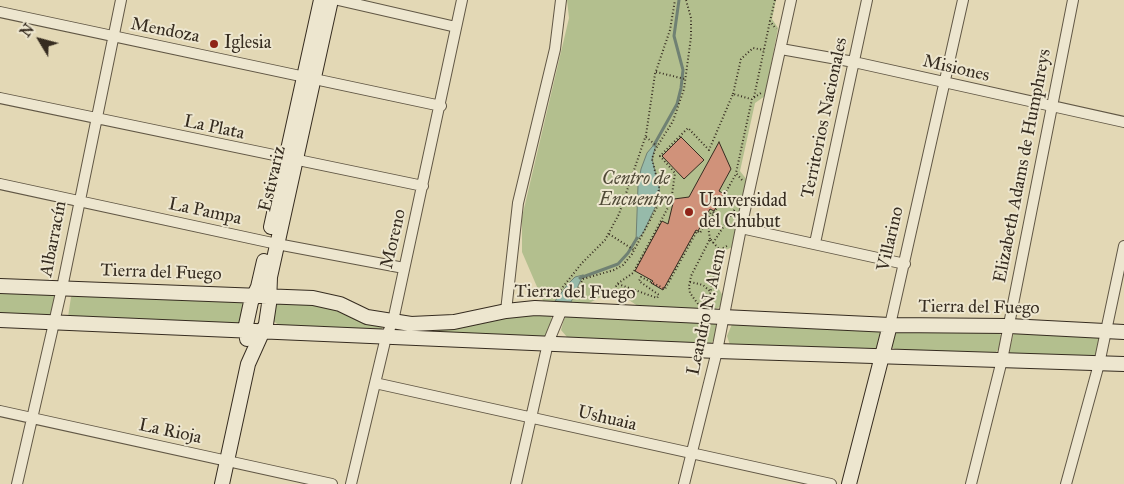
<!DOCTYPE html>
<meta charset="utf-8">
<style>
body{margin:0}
#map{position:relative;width:1124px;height:484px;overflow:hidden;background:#e3d8b5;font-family:"IM FELL Great Primer",serif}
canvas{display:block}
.north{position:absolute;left:15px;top:15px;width:50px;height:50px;-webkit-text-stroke:4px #ede6cf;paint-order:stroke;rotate:307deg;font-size:14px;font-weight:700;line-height:20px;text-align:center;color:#362c20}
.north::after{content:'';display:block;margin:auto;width:18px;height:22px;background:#362c20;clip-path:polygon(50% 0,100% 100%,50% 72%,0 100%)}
</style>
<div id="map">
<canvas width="1124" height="484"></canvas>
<div class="north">N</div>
</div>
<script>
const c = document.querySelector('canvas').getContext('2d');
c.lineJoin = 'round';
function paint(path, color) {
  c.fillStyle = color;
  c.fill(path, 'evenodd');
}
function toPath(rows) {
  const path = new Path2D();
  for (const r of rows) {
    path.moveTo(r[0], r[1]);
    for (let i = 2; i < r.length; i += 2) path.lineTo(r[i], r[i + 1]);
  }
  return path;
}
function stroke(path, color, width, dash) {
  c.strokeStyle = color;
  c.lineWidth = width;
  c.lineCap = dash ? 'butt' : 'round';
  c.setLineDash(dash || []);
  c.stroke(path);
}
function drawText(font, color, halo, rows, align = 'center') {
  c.font = font + ' "IM FELL Great Primer",serif';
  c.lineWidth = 4;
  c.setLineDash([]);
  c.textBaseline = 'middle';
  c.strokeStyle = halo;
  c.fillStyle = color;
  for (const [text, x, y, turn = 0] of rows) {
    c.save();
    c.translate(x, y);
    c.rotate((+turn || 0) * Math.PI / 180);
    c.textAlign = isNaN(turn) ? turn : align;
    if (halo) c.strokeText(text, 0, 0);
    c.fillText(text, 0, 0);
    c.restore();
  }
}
const green = toPath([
 [567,0,776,0,772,19,778,28,765,96,755,103,740,171,747,180,732,247,722,252,716,284,723,296,720,307,710,311,641,308,621,295,605,295,585,305,544,303,522,252,522,217,569,18],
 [0,291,51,293,56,295,52,317,0,316],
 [74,294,244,302,242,324,68,317,71,297],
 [274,303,320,304,382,325,382,331,293,328,279,325,273,321],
 [522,313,551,315,552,320,546,337,403,333,404,329],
 [567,315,715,322,717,327,715,338,709,346,573,338,567,337,561,330,564,319],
 [732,324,877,328,882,333,880,350,730,345,727,336],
 [898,331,996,331,1002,336,1001,346,996,352,899,351,891,347,893,336],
 [1014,332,1102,336,1097,355,1092,358,1011,354,1009,352]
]);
const water = toPath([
 [657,141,652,159,659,187,660,197,643,233,636,241,638,186,641,169,647,153,657,141],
 [583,275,571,302,555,301,568,284,575,277,583,275]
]);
const stream = toPath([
 [654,145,677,104,681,88,683,70,674,36,679,0],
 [580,278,618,264,628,253,637,238]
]);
const building = toPath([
 [681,137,704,160,684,179,662,156,681,137],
 [719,142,731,169,719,191,724,194,714,211,710,209,698,231,696,230,663,290,651,283,653,281,635,271,662,221,668,224,674,199,689,197,719,142]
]);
const path = toPath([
 [775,0,770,21,776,29],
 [656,72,685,79],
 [733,94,741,59,753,48,764,50],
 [754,97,770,21],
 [646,137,657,146],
 [742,180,736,173,752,99,761,93],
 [723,197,736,204],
 [609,234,634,250],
 [710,239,708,226,710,220,736,174],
 [713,243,735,209],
 [690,282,703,285,711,292],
 [618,284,657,298,659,295,639,281,641,277,665,289,697,231,700,233,711,212,714,213],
 [613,293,617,284,633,273,671,202,675,173,660,156,688,128,709,150,733,94,751,99],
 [554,298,582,263,605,240,619,214,646,135,655,74,670,30,675,0],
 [574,298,583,279,614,270,623,265,632,254,657,207,659,187,652,159,655,150,673,121,684,89,691,37,691,18,686,0],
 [592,299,603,293,622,293,634,300],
 [698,304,690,293,689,286,691,276,710,239,719,249],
 [701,304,710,295,719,250,729,245]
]);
const street = toPath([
 [338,0,456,27],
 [0,12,441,106],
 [781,49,854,62,1124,122],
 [0,98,423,186],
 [0,184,277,244,404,268],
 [741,228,905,264],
 [815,243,867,0],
 [506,311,518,203,555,49,561,0],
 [890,325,963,0],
 [375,383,831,484],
 [0,411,332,484],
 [17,484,62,288,121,0],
 [351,484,386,337,393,321,462,0],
 [516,484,548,343,562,309],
 [684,484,717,351,741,228,791,0],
 [971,484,1002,360,1073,0],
 [1066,484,1099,364,1124,246]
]);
const secondary = toPath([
 [271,227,321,0],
 [0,286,313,298,340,304,367,317,411,324,454,322,506,311,535,308,890,325,1009,326,1124,332],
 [0,320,717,351,1124,364],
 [247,339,246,325,251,302,258,287,264,261],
 [222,484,248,364,266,324,269,304,270,277,331,0],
 [849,484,890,325]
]);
const markers = [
 [214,44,5,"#8f2418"],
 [689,212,5,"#8f2418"]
];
const streetNames = [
 ["Mendoza",165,31,11],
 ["Misiones",956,69,13],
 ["Territorios Nacionales",825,118,-78],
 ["La Plata",214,128,12],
 ["Elizabeth Adams de Humphreys",1023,166,-79],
 ["Estivariz",273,179,-77],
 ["La Pampa",205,212,12],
 ["Albarracín",54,239,-79],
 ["Moreno",394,239,-77],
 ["Villarino",891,239,-77],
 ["Tierra del Fuego",161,273,2],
 ["Tierra del Fuego",575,293,1],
 ["Tierra del Fuego",979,308,1],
 ["Leandro N. Alem",707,312,-78],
 ["Ushuaia",607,419,13],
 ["La Rioja",170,432,12]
];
const poiNames = [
 ["Iglesia",224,44],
 ["Universidad",699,202],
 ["del Chubut",699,223]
];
const parkNames = [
 ["Centro de",636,180],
 ["Encuentro",636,201]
];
paint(green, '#b3bf8e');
paint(water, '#96baaa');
stroke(water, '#708173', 1);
stroke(stream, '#708173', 3);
paint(building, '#d0927a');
stroke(building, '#362c20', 1);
stroke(street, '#615745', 12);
stroke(secondary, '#362c20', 16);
stroke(path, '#362c20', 2, [1, 2.5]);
stroke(street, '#ede6cf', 10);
stroke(secondary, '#ede6cf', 14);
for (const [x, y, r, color] of markers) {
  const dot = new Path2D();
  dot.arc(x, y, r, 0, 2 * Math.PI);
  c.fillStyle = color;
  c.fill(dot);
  stroke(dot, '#ede6cf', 2);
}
drawText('18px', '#362c20', '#ede6cf', streetNames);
drawText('18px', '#362c20', '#ede6cf', poiNames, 'left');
drawText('italic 18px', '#4f4936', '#ede6cf', parkNames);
</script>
